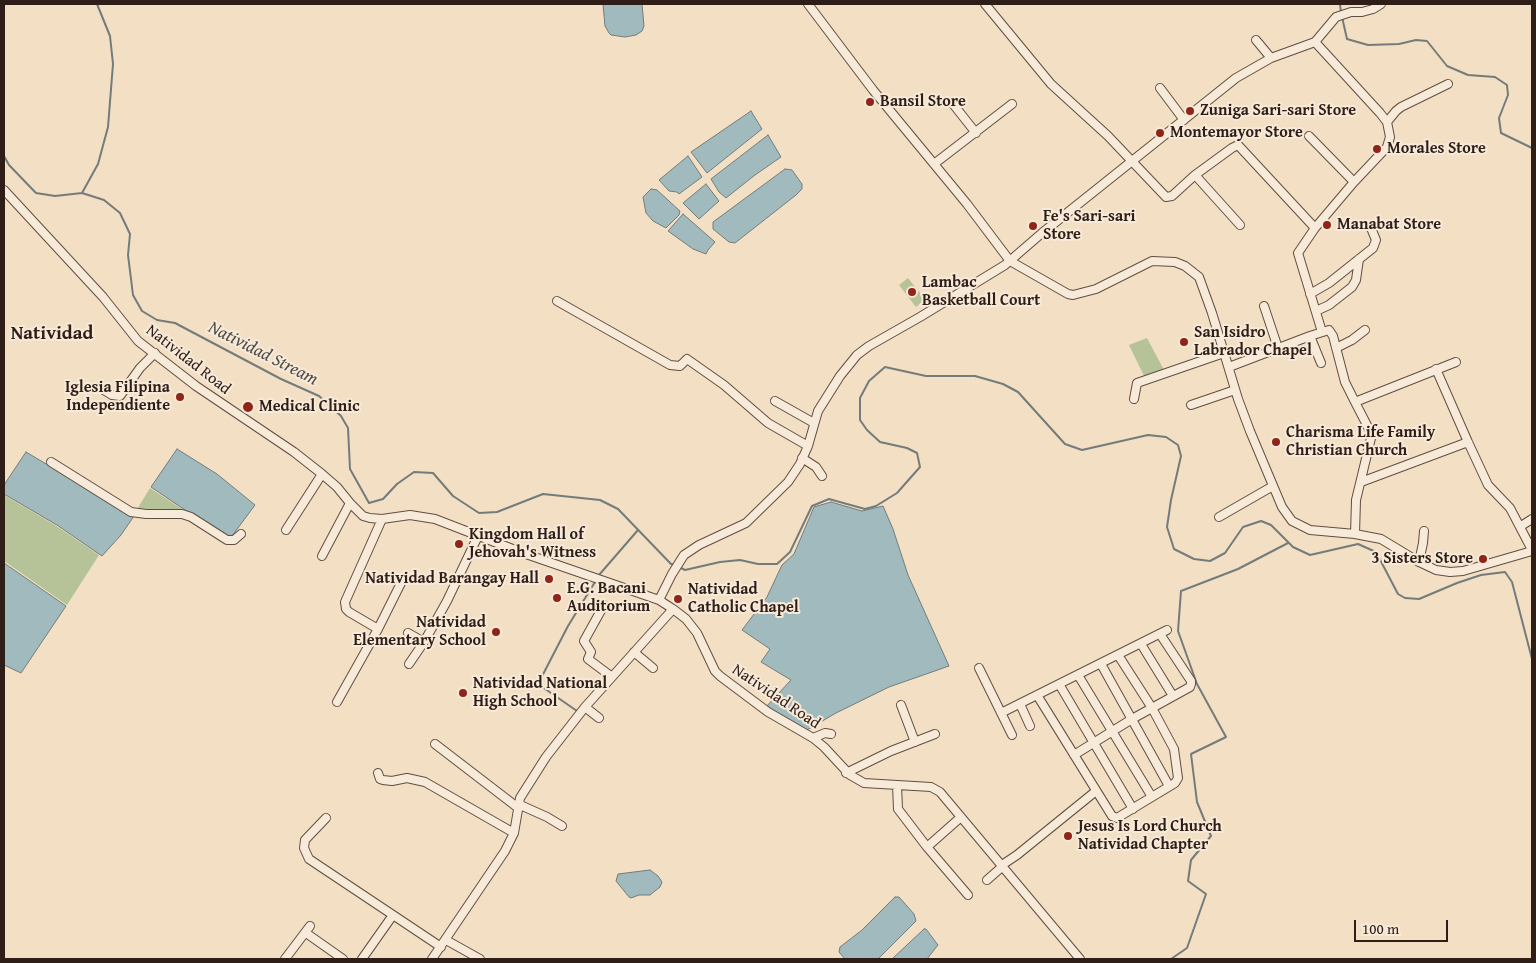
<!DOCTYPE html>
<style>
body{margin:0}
#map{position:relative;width:1536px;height:963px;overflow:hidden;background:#f3dfc4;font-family:"Gentium Book Plus",serif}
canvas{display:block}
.frame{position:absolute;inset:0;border:5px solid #2f1e17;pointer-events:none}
.scale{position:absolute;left:1354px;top:920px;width:94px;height:22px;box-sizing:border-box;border:2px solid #2f1e17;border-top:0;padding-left:6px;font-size:15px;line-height:18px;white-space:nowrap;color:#2f1e17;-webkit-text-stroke:4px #f7ead9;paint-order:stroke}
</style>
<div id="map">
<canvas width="1536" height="963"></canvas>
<div class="frame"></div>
<div class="scale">100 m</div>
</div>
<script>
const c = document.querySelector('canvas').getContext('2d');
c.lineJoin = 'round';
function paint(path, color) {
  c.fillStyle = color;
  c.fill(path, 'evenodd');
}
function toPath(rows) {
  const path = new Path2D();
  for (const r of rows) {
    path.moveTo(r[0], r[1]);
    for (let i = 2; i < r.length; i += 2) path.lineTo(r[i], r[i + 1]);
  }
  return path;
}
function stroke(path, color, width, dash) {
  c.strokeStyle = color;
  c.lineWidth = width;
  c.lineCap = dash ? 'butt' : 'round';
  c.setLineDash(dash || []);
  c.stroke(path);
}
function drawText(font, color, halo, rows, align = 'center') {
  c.font = font + ' "Gentium Book Plus",serif';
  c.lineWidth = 4;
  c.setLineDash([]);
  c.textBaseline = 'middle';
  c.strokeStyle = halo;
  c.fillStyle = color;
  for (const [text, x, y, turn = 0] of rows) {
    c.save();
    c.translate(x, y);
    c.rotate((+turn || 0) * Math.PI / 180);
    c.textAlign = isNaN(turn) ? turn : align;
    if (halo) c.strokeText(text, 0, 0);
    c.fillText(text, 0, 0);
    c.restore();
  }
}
const green = toPath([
 [908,278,925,299,916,307,899,285],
 [1147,338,1164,370,1145,378,1129,345],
 [150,488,185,511,183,513,136,511],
 [4,495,55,525,99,555,67,605,4,561]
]);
const water = toPath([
 [603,4,642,4,644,26,642,31,636,35,625,37,611,35,609,33,605,26,603,4],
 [751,111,762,129,707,173,691,152,751,111],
 [768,135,781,157,755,175,726,198,719,192,711,179,768,135],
 [688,156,702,177,679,194,677,192,669,191,659,180,688,156],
 [785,169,792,170,802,184,802,189,796,195,735,243,729,242,713,229,713,222,785,169],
 [706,184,719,201,699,219,683,203,706,184],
 [651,189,657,190,680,211,679,215,666,228,653,221,646,213,643,197,651,189],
 [683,214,715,242,708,250,706,254,693,249,668,231,683,214],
 [177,449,217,474,255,505,232,536,222,535,151,487,177,449],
 [26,452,134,516,121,535,102,556,57,525,4,494,4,485,26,452],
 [831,502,862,511,883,506,893,529,908,575,949,666,889,687,836,713,807,730,765,708,791,680,761,662,770,649,742,630,767,597,782,565,794,554,814,507,831,502],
 [4,563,66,606,21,673,4,665,4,563],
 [650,870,658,876,662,882,660,887,650,895,639,895,631,898,629,897,616,881,618,874,650,870],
 [895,897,899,897,914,914,916,921,878,959,845,959,839,952,840,947,862,930,895,897],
 [924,929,926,929,938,945,927,959,892,959,924,929]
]);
const stream = toPath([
 [1340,4,1341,13],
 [1342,17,1347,39,1368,45,1399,44,1416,40,1427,41,1447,66,1468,75,1495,77,1507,85,1508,95,1499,118,1501,133,1532,148],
 [4,156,9,165,36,193,55,196,82,193,104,200,120,213,130,234,128,255,133,295,142,311,157,320,175,323,281,379,319,396,341,416,348,428,350,469,369,503,383,499,397,484,414,472,433,473,453,496,479,513,497,512,543,494,600,500,618,509,671,564,675,565],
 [82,193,98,164,108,127,113,64,110,36,97,4],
 [679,567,685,570,720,562,740,560,758,564,777,564,790,552,812,506,829,499,865,509,876,506,897,493,920,467,917,453,907,448,880,442,867,430,860,420,860,398,869,381,885,367,926,376,975,376,1003,384,1018,392,1065,444,1082,450,1148,435,1166,437,1178,445,1181,456,1171,500,1167,527,1174,549,1194,559,1210,561,1225,553,1243,527,1261,521,1271,525,1293,547,1310,555,1358,544,1376,552,1398,594,1405,598,1419,599,1457,583,1481,575,1505,572,1512,582,1532,659],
 [599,575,638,530],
 [577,711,538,684,568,626,595,582],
 [1171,959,1187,948,1206,894,1188,881,1191,860,1211,836,1197,802,1191,754,1226,737,1197,684,1178,631,1181,591,1238,569,1288,543]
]);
const minor = toPath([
 [808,4,873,90,967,204,1010,261,1068,294,1073,295,1096,289,1152,261,1175,262,1185,266,1199,277,1212,313,1238,399,1250,431,1282,507,1292,521,1310,530,1355,534,1381,539,1419,562,1436,570,1450,572,1463,571,1532,551],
 [985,4,1051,84,1108,136,1166,197,1172,196,1195,175,1232,148,1238,145,1315,228],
 [1256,40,1271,58],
 [1315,42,1380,113,1387,122,1390,137,1387,147,1354,182,1315,228,1298,253,1322,332],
 [1160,88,1184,120],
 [953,104,976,133],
 [1387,122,1396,111,1401,107,1448,84],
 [1309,136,1354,182],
 [934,164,1012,104],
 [1195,175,1240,225],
 [4,190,103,297,138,341,196,386,294,452,322,474,337,487,350,503,363,516,370,518,382,519,410,515,435,519,523,553,659,600,673,609,686,619,697,633,715,671,720,676,768,712,813,738,824,747,850,775,864,783,931,787,940,792,1080,959],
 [1310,294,1329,283,1373,248,1376,240,1371,228],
 [557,301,670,365,680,366,687,359,724,385,768,423,808,446],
 [1264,306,1278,348],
 [1316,311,1329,305,1352,287,1356,280,1359,259],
 [1310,336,1321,363],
 [1336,348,1352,340,1365,330],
 [1229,367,1310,336,1329,330,1333,336,1345,382,1355,402,1456,362],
 [1436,369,1468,442,1488,485,1510,508,1532,550],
 [99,387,112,395,120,396,140,368,155,353],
 [1134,399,1137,383,1224,353],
 [775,401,814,423],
 [1355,402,1370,431,1371,438,1356,500,1355,534],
 [1191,405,1235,390],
 [802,458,816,467,822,476],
 [51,462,131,512,146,514,182,514,191,517,227,540,234,540,241,534],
 [1361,482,1468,442],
 [1219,517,1273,486],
 [382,519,345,602,346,609,349,612,378,629,402,581],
 [1521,526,1532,519],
 [286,530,322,474],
 [322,556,350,503],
 [1419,562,1423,543,1424,531],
 [659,600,672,574,684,555,699,545,746,523,788,482,800,464,808,446,818,411,840,376,857,355,869,346,920,317,1005,265,1042,233,1236,78,1271,58,1315,42,1336,17,1351,12,1362,12,1373,9,1381,4],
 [604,605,584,641,591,652,588,659,612,677],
 [408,633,424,642],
 [1141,644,1173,696],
 [634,652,653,668],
 [409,664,424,642,447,601,478,536],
 [1101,664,1169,786],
 [979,668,1012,735],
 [1078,675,1152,797],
 [1059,684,1133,809],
 [1037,695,1112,816,1117,818,1175,783,1178,778,1174,749,1152,708,1118,655],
 [337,702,378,629],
 [1020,704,1030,726],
 [901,705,915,742],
 [585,707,599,718],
 [1001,713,1167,630],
 [813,738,825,733,831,734],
 [435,744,517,807],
 [1074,755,1132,719,1190,687,1191,684,1191,681,1160,634],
 [378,773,380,779,383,780,392,781,407,778,425,782,514,833],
 [846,773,891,751,935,734],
 [897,785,898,809,927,847],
 [518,804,547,817,562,826],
 [961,817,927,847,968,895],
 [326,818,305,840,304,848,309,859,441,947],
 [1002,865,1017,855,1096,791],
 [987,880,1003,866],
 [306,933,343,959],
 [446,940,480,959],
 [285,959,310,926],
 [362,959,393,915],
 [432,959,505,851,514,833,520,798,546,757,585,707,673,609]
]);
const markers = [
 [870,102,5,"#8f2418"],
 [1190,111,5,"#8f2418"],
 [1160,133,5,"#8f2418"],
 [1377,149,5,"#8f2418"],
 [1327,225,5,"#8f2418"],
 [1033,226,5,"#8f2418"],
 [912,292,5,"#8f2418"],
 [1184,342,5,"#8f2418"],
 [180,397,5,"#8f2418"],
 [248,407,6,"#8f2418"],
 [1276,442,5,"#8f2418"],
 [459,544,5,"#8f2418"],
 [1483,559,5,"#8f2418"],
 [549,579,5,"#8f2418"],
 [557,598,5,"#8f2418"],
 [678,599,5,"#8f2418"],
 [496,632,5,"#8f2418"],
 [463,693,5,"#8f2418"],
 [1068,836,5,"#8f2418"]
];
const poiNames = [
 ["Bansil Store",880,102],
 ["Zuniga Sari-sari Store",1200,111],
 ["Montemayor Store",1170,133],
 ["Morales Store",1387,149],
 ["Fe's Sari-sari",1043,217],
 ["Store",1043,235],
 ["Manabat Store",1337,225],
 ["Lambac",922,283],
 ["Basketball Court",922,301],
 ["San Isidro",1194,333],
 ["Labrador Chapel",1194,351],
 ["Iglesia Filipina",170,388,"right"],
 ["Independiente",170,406,"right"],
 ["Medical Clinic",259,407],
 ["Charisma Life Family",1286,433],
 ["Christian Church",1286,451],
 ["Kingdom Hall of",469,535],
 ["Jehovah's Witness",469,553],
 ["3 Sisters Store",1473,559,"right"],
 ["Natividad Barangay Hall",539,579,"right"],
 ["E.G. Bacani",567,589],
 ["Auditorium",567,607],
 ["Natividad",688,590],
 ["Catholic Chapel",688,608],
 ["Natividad",486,623,"right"],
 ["Elementary School",486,641,"right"],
 ["Natividad National",473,684],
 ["High School",473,702],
 ["Jesus Is Lord Church",1078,827],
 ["Natividad Chapter",1078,845]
];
const streetNames = [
 ["Natividad Road",188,360,38],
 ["Natividad Road",776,697,34]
];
const waterNames = [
 ["Natividad Stream",263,354,27]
];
const quarterNames = [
 ["Natividad",52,334]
];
paint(green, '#b6c398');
paint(water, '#a0babe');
stroke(water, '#737c7b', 1);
stroke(stream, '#737c7b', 2);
stroke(minor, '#604e42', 10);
stroke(minor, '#f7ead9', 8);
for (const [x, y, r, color] of markers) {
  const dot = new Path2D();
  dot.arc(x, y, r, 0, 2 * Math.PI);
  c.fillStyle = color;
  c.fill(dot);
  stroke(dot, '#f7ead9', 2);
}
drawText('bold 16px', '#2f1e17', '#f7ead9', poiNames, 'left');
drawText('16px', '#2f1e17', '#f7ead9', streetNames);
drawText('italic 18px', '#514d49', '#f7ead9', waterNames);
drawText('bold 19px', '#2f1e17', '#f7ead9', quarterNames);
</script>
